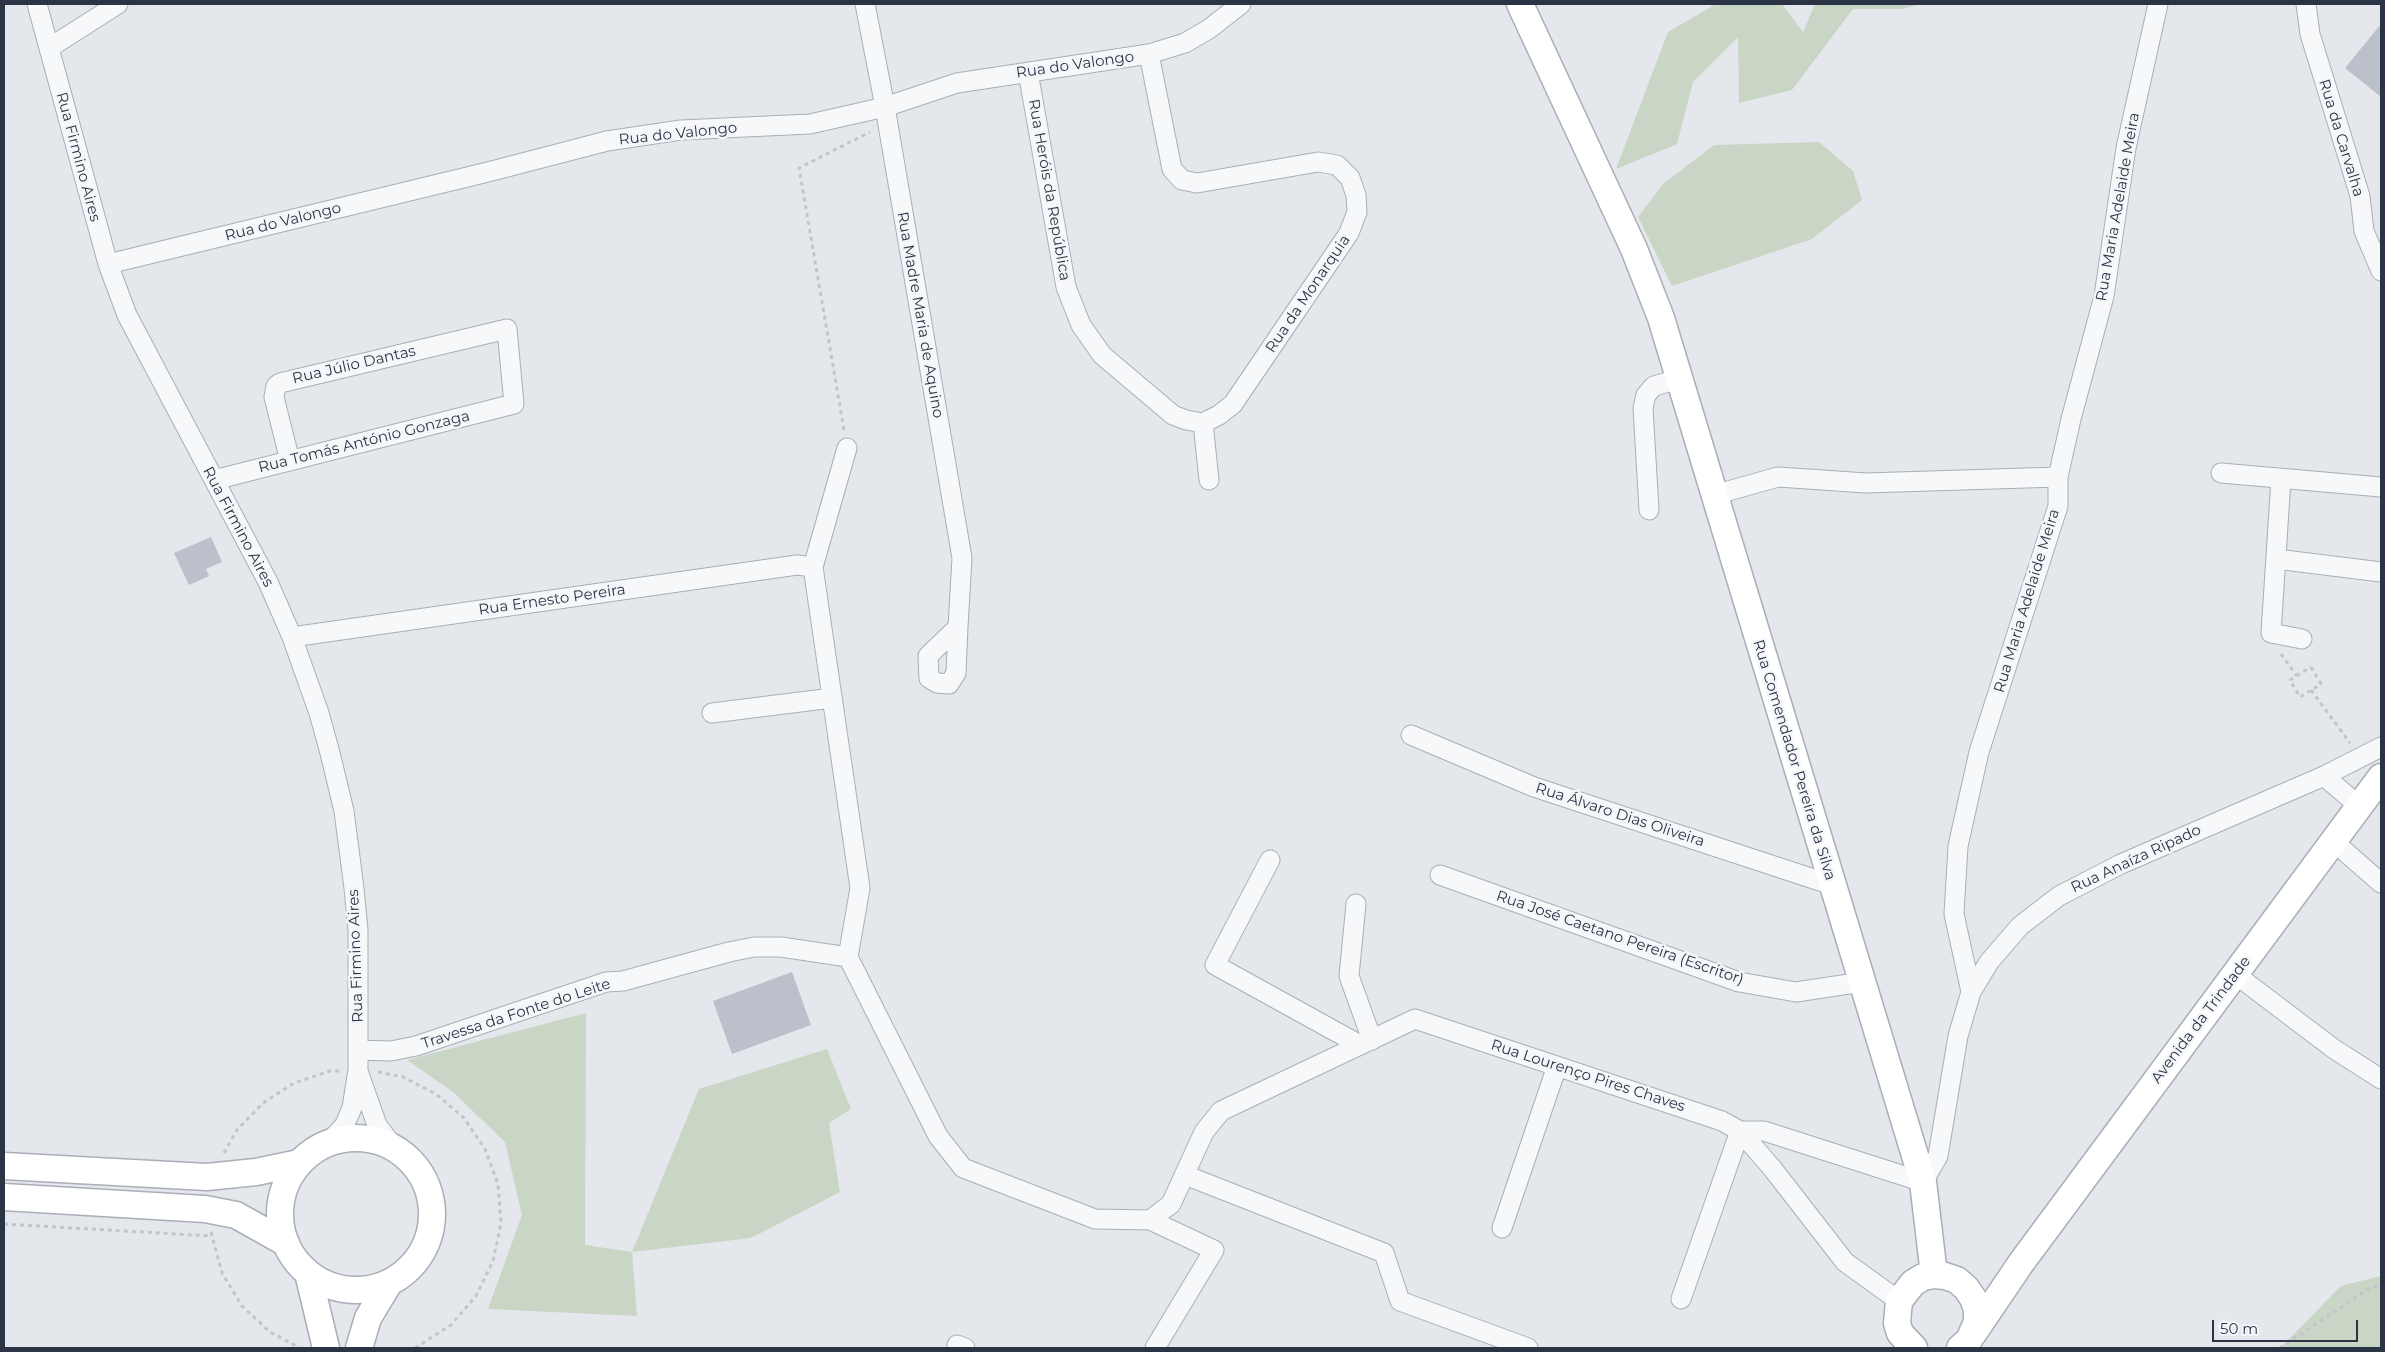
<!DOCTYPE html>
<meta charset="utf-8">
<style>
body{margin:0}
#map{position:relative;width:2385px;height:1352px;overflow:hidden;background:#e4e7ec;font-family:Montserrat,sans-serif}
canvas{display:block}
.frame{position:absolute;inset:0;border:5px solid #2b3445;pointer-events:none}
.scale{position:absolute;left:2212px;top:1320px;width:146px;height:22px;box-sizing:border-box;border:2px solid #2b3445;border-top:0;padding-left:6px;font-size:15px;line-height:18px;white-space:nowrap;color:#2b3445;-webkit-text-stroke:4px #f4f6f9;paint-order:stroke}
</style>
<div id="map">
<canvas width="2385" height="1352"></canvas>
<div class="frame"></div>
<div class="scale">50 m</div>
</div>
<script>
const c = document.querySelector('canvas').getContext('2d');
c.lineJoin = 'round';
function paint(path, color) {
  c.fillStyle = color;
  c.fill(path, 'evenodd');
}
function toPath(rows) {
  const path = new Path2D();
  for (const r of rows) {
    if (r.length === 3) {
      path.moveTo(r[0] + r[2], r[1]);
      path.arc(r[0], r[1], r[2], 0, 2 * Math.PI);
      continue;
    }
    path.moveTo(r[0], r[1]);
    for (let i = 2; i < r.length; i += 2) path.lineTo(r[i], r[i + 1]);
  }
  return path;
}
function stroke(path, color, width, dash) {
  c.strokeStyle = color;
  c.lineWidth = width;
  c.lineCap = dash ? 'butt' : 'round';
  c.setLineDash(dash || []);
  c.stroke(path);
}
function drawText(font, color, halo, rows, align = 'center') {
  c.font = font + ' Montserrat,sans-serif';
  c.lineWidth = 5;
  c.setLineDash([]);
  c.textBaseline = 'middle';
  c.strokeStyle = halo;
  c.fillStyle = color;
  for (const [text, x, y, turn = 0] of rows) {
    c.save();
    c.translate(x, y);
    c.rotate((+turn || 0) * Math.PI / 180);
    c.textAlign = isNaN(turn) ? turn : align;
    if (halo) c.strokeText(text, 0, 0);
    c.fillText(text, 0, 0);
    c.restore();
  }
}
const green = toPath([
 [1716,4,1782,4,1803,32,1815,4,1922,4,1901,9,1853,9,1792,90,1739,103,1738,37,1693,82,1677,144,1616,169,1668,32],
 [1819,142,1853,171,1862,200,1812,239,1672,286,1638,217,1663,184,1714,145],
 [586,1013,585,1245,632,1252,699,1089,827,1049,851,1109,829,1123,840,1192,751,1238,632,1252,637,1316,488,1309,522,1215,505,1142,453,1092,407,1060],
 [2381,1276,2381,1348,2280,1348,2341,1286]
]);
const building = toPath([
 [2381,24,2381,97,2345,68],
 [211,537,222,562,206,569,209,576,189,585,174,553],
 [792,972,811,1025,732,1054,713,1001]
]);
const path = toPath([
 [844,430,799,168,870,132],
 [2281,654,2297,676],
 [2311,667,2321,684,2300,697,2290,680,2311,667],
 [2311,690,2350,743],
 [378,1072,403,1077,436,1094,464,1118,485,1149,498,1184,501,1223,493,1261,476,1296,451,1325,415,1348],
 [224,1153,237,1130,263,1103,294,1083,330,1071,340,1071],
 [4,1224,211,1236],
 [211,1232,222,1273,242,1306,270,1332,300,1348],
 [2280,1348,2371,1287,2381,1286]
]);
const street = toPath([
 [37,4,108,264,127,315,268,582,292,637,319,713,330,753,344,811,354,888,358,930,358,1070,352,1108,344,1126,327,1144],
 [865,4,885,107,962,558,958,627],
 [2306,4,2310,34,2360,196,2364,231,2381,271],
 [49,48,118,4],
 [1149,54,1172,169,1182,180,1197,183,1318,162,1337,165,1350,178,1356,195,1357,212,1349,233,1233,404,1219,415,1203,423],
 [1028,72,1066,287,1081,325,1102,355,1173,415,1186,420,1203,423],
 [108,264,488,172,607,141,681,130,810,124,885,107,957,83,1149,54,1185,43,1209,29,1241,4],
 [1203,423,1209,480],
 [847,448,813,567,860,888,848,957],
 [2221,473,2381,487],
 [2281,479,2271,633,2302,639],
 [214,480,514,404,507,329,280,383,276,386,274,397,290,461],
 [1714,495,1778,477,1866,483,2058,477],
 [1649,510,1643,408,1646,395,1654,386,1679,379],
 [2276,559,2381,572],
 [958,627,956,673,949,684,937,683,929,678,928,656,958,627],
 [292,637,797,565,813,567],
 [712,713,832,698],
 [1411,735,1534,787,1832,885],
 [2324,776,2359,806],
 [2333,841,2381,883],
 [1270,860,1215,965,1360,1045],
 [1440,875,1739,982,1796,992,1862,982],
 [1356,904,1349,976,1372,1040],
 [848,957,938,1136,963,1168,1095,1219,1150,1220,1171,1204,1204,1132,1221,1111,1415,1019,1722,1121,1740,1131,1772,1168,1845,1262,1899,1301],
 [2235,974,2334,1049,2381,1079],
 [1971,992,1954,914,1958,846,1979,752,2058,506,2058,477,2071,419,2104,296,2126,148,2158,4],
 [358,1050,391,1051,416,1046,606,982,623,981,729,952,754,947,781,947,848,957],
 [359,1074,377,1125,395,1149],
 [1185,1175,1384,1253,1400,1301,1528,1348],
 [1150,1220,1214,1250,1155,1348],
 [1502,1228,1557,1066],
 [1681,1299,1740,1131,1764,1131,1923,1182,1938,1156,1958,1036,1971,992,1989,962,2020,926,2059,896,2121,864,2324,776,2381,747],
 [957,1345,965,1348]
]);
const secondary = toPath([
 [1520,4,1634,249,1661,318,1923,1182,1934,1275],
 [356,1214,76],
 [4,1166,207,1177,256,1172,299,1163],
 [4,1197,205,1209,236,1215,286,1243],
 [308,1273,326,1348],
 [1973,1334,2021,1263,2381,777],
 [359,1348,368,1318,389,1283],
 [1914,1348,1900,1333,1897,1323,1899,1301,1913,1283,1923,1277,1934,1275,1945,1276,1957,1280,1966,1288,1973,1298,1977,1310,1977,1322,1969,1340,1960,1348]
]);
const streetNames = [
 ["Rua do Valongo",1075,65,-8],
 ["Rua do Valongo",678,134,-6],
 ["Rua da Carvalha",2341,138,73],
 ["Rua Firmino Aires",78,157,75],
 ["Rua Heróis da República",1049,190,80],
 ["Rua Maria Adelaide Meira",2118,207,-80],
 ["Rua do Valongo",283,222,-14],
 ["Rua da Monarquia",1308,294,-56],
 ["Rua Madre Maria de Aquino",920,315,80],
 ["Rua Júlio Dantas",354,365,-13],
 ["Rua Tomás António Gonzaga",364,442,-14],
 ["Rua Firmino Aires",238,527,62],
 ["Rua Ernesto Pereira",552,600,-8],
 ["Rua Maria Adelaide Meira",2027,601,-73],
 ["Rua Comendador Pereira da Silva",1794,760,73],
 ["Rua Álvaro Dias Oliveira",1620,815,18],
 ["Rua Anaíza Ripado",2136,859,-25],
 ["Rua José Caetano Pereira (Escritor)",1620,938,19],
 ["Rua Firmino Aires",356,956,-92],
 ["Travessa da Fonte do Leite",516,1014,-18],
 ["Avenida da Trindade",2201,1020,-53],
 ["Rua Lourenço Pires Chaves",1588,1076,18]
];
paint(green, '#c9d6c5');
paint(building, '#bbc0ca');
stroke(street, '#a9aeb7', 21);
stroke(secondary, '#a9aeb7', 29);
stroke(path, '#c2c5cb', 3, [4, 4]);
stroke(street, '#f7f8fa', 19);
stroke(secondary, '#fff', 26);
drawText('15px', '#2b3445', '#f4f6f9', streetNames);
</script>
